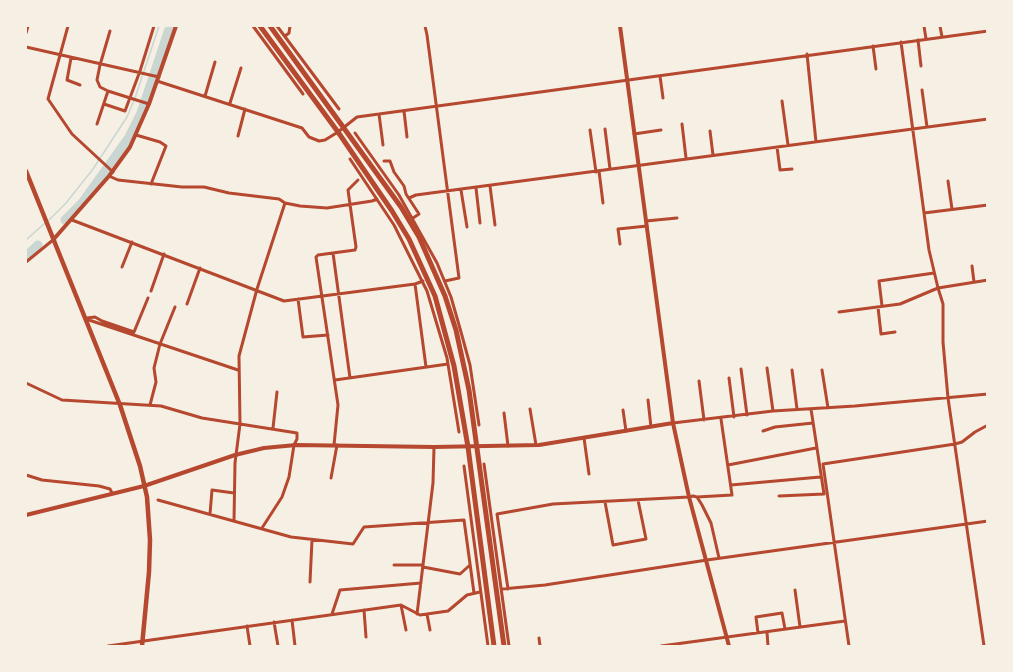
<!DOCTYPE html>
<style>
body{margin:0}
#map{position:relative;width:1013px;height:672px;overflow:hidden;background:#f6efe4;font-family:Arial,sans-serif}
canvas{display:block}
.frame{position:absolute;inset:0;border:27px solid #f6efe4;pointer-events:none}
</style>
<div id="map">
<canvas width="1013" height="672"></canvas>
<div class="frame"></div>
</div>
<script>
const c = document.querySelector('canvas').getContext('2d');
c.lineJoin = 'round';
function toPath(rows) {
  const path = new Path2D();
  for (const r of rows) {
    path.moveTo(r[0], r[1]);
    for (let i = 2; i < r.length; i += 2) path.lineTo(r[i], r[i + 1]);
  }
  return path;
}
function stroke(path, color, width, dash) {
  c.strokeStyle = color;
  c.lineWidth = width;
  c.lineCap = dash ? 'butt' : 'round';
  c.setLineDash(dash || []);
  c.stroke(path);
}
const stream = toPath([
 [49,220,66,203,93,169,127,117,135,98,159,26],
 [26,240,45,223]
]);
const river = toPath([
 [65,220,82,203,129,137,141,113,170,26],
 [26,256,38,245]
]);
const minor = toPath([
 [68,26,48,99,72,134,113,172],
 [253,26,303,94],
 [277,26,339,109],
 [425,26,427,35,459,278,445,281],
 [924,26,926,39],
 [940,26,942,37],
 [110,31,100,65,97,80,100,87,108,91,149,104],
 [26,33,28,26],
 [285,36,289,33,290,26],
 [918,40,921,66],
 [901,42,929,250,938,288,943,304,943,342,948,398,984,646],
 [873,46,876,69],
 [26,47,159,77],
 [807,54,816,142],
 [71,58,67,80,80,85],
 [660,76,663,98],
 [157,81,302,128,309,137,319,141,325,140,338,132,357,117,988,31],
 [922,90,927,127],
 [205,96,215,62],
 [782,101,788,145],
 [230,103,241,68],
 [104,104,125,111,140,71,154,26],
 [404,111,407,137],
 [379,114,383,145],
 [97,124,108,91],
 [682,124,686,158],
 [605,129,610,169],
 [590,130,596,172],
 [710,131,713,155],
 [355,133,399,195,437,263,451,297,461,332,470,365,479,425],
 [634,134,661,130],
 [136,135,160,142,166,146,151,184],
 [238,136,245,109],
 [777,147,780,170,792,169],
 [350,159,394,225,427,291,447,358,459,432],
 [384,161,390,161,394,172,404,186,406,194,419,214,413,218],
 [599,171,603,203],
 [109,176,118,180,182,187,204,187,229,193,279,199,285,203,300,206,327,208,372,201,377,199],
 [948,181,952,209],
 [490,186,495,225],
 [476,188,480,223],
 [461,190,467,227],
 [409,198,416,195,988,119],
 [924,213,988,205],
 [72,220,284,301,415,284,423,281],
 [646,221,677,218],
 [620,244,618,229,647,226],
 [333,253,350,378],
 [26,262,53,240],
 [972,266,974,282],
 [122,267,132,242],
 [415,284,426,367],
 [151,291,164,254],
 [298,299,303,337,328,335],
 [187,304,200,268],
 [882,306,879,281,934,273],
 [878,307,881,334,895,332],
 [839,312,900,304,938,288,988,280],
 [87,318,95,317,102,321,134,332,148,298],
 [86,319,238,370],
 [767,368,773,411],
 [741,369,747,415],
 [792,370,797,409],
 [822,370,828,408],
 [729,378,734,417],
 [335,380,448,364],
 [699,381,704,420],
 [26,383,62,400,161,406,202,418,297,433,297,439,294,445,289,477,282,497,262,528],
 [648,400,651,427],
 [150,405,156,382,154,368,160,344,175,307],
 [530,409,536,445],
 [623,410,626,431],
 [504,413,508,446],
 [673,423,773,411,855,406,988,394],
 [273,428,277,392],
 [763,431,775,427,813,423],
 [584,438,589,474],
 [334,445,338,405,316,257,318,255,355,250,356,247,348,190,358,180],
 [484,464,509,646],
 [728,465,816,448],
 [464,466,488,646],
 [26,475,42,480,99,486,110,489,112,493],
 [331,478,337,445],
 [731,485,820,477],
 [779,496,824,494,811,409],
 [697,497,732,495,721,419],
 [158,500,291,537,353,544,364,527,464,520,474,593],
 [605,502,613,545,646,539,638,500],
 [210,514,212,490,234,493],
 [234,521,235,463,240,424,239,356,257,289,285,203],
 [394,565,423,565],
 [423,567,460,574,470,565],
 [310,582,312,540],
 [502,589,545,585,707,560,988,521],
 [508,589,497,514,553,504,689,497,693,496,697,497,702,505,711,523,719,558],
 [795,590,800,627],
 [401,605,406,630],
 [364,610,366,637],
 [332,614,340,590,421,583],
 [417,614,433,483,434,447],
 [427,614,430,630],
 [292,620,295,646],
 [274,622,278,646],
 [247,626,250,646],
 [767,632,768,646],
 [758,633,756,617,782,613,785,629],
 [539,638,540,646],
 [108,646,401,605,420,615,448,611,467,595,480,592],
 [661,646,845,621],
 [849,646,823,464,955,444,962,442,975,432,988,425]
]);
const tertiary = toPath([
 [620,26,673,423,689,497,729,646],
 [53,240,109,176,130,147,149,104,176,26],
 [26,515,144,486,235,455,264,448,296,445,434,447,539,445,673,423]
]);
const primary = toPath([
 [26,171,120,405,140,466,147,497,150,540,149,572,142,646]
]);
const trunk = toPath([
 [260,26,338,132,392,211,409,239,435,296,454,366,468,447,494,646],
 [270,26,401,207,419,237,445,296,456,330,469,390,504,646]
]);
stroke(stream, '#c9d6d2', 1.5);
stroke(river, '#c9d6d2', 9);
stroke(minor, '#b5482f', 3);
stroke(tertiary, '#b5482f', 4);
stroke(primary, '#b5482f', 4.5);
stroke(trunk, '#b5482f', 5);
</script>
